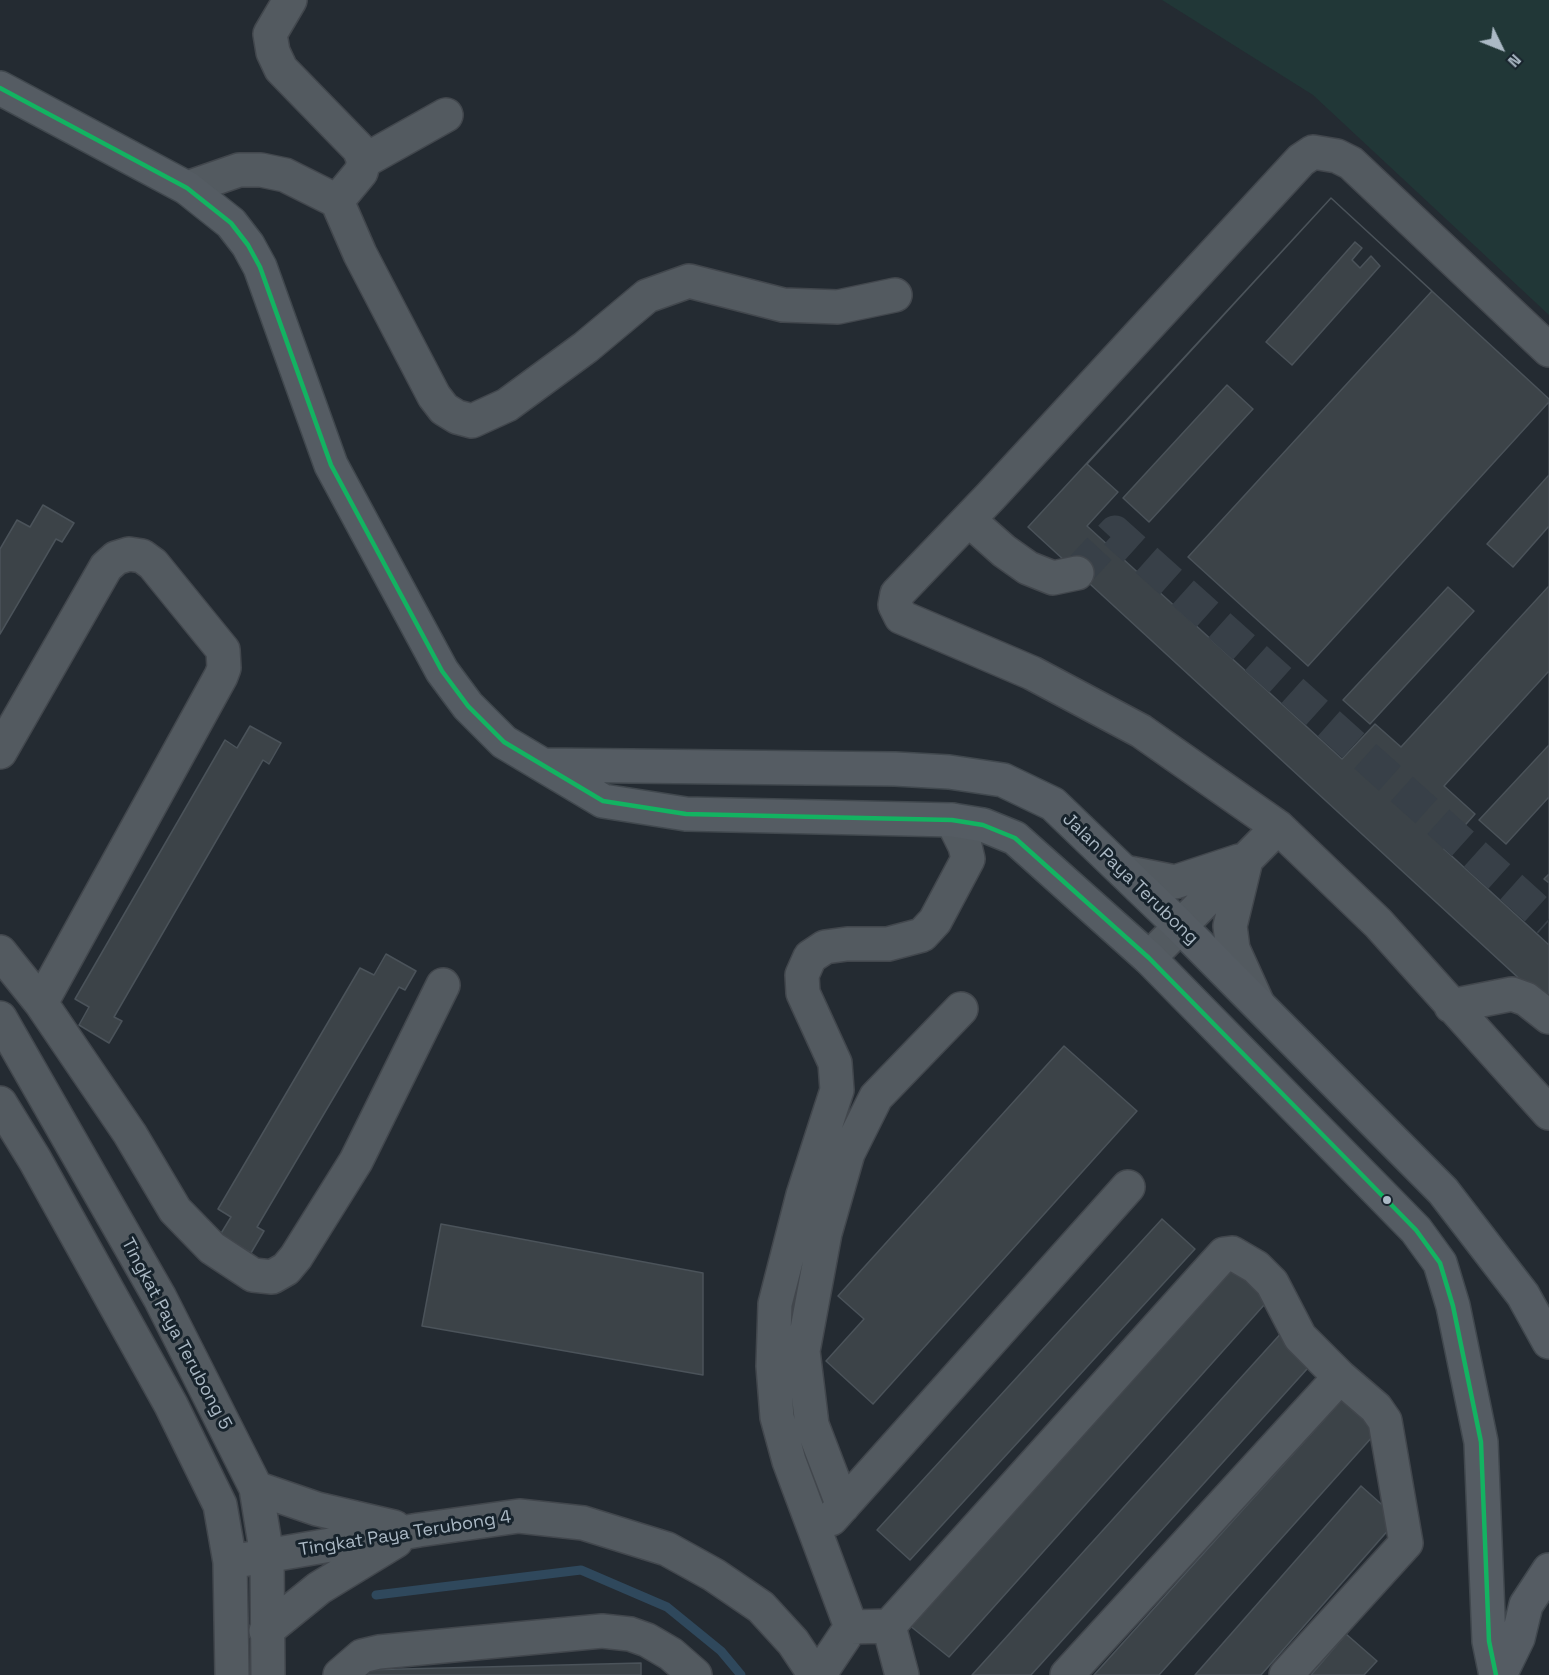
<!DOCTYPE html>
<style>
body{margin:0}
#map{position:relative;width:1549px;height:1675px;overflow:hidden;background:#242b32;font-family:"Space Grotesk",sans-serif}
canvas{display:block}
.north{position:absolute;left:1471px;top:18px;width:60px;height:60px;-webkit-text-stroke:4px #17232c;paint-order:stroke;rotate:133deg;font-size:16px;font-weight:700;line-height:24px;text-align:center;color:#abb9c5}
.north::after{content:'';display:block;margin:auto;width:21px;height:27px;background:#abb9c5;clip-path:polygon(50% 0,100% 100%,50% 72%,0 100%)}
</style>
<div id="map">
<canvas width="1549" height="1675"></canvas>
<div class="north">N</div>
</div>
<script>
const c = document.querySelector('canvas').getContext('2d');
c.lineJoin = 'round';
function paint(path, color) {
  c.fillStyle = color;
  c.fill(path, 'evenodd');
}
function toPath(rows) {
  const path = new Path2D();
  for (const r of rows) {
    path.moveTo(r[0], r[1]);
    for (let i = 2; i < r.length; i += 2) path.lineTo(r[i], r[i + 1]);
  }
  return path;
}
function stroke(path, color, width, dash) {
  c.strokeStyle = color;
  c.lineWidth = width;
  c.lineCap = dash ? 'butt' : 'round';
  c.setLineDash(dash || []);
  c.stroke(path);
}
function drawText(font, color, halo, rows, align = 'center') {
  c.font = font + ' "Space Grotesk",sans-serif';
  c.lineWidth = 6;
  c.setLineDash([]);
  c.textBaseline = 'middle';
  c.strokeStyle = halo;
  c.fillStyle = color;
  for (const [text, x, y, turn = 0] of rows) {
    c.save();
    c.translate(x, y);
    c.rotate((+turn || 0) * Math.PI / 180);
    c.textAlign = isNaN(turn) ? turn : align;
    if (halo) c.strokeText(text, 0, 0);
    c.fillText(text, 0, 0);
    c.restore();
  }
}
const green = toPath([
 [1162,0,1549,0,1549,315,1313,95]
]);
const stream = toPath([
 [376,1595,581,1570,667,1607,721,1651,741,1675]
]);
const building = toPath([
 [1331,198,1432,291,1188,557,1308,666,1549,402,1549,475,1487,544,1513,567,1549,526,1549,586,1401,747,1375,724,1342,759,1087,526,1118,492,1087,464,1331,198],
 [1355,242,1362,248,1352,260,1360,268,1371,256,1380,266,1292,365,1266,342,1355,242],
 [1227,385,1253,409,1149,522,1123,498,1227,385],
 [1448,587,1474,611,1370,724,1343,700,1448,587],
 [1331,198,1549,399,1549,1006,1028,527,1331,198],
 [43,505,74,523,62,542,56,539,0,634,0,549,17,520,30,527,43,505],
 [1549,671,1549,745,1479,820,1506,844,1549,797,1549,874,1544,879,1549,883,1549,945,1444,849,1475,814,1444,786,1549,671],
 [250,726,281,743,269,764,263,760,114,1017,122,1021,109,1043,79,1025,89,1007,75,999,225,740,237,748,250,726],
 [386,954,416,971,405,990,399,987,257,1227,264,1231,251,1253,220,1235,231,1217,218,1209,360,968,374,975,386,954],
 [1064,1046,1137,1111,873,1404,826,1361,864,1319,838,1296,1064,1046],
 [1162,1219,1195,1249,910,1560,877,1530,1162,1219],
 [441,1224,703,1273,703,1375,422,1326,441,1224],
 [1236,1259,1273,1295,949,1657,909,1625,1236,1259],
 [1284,1330,1316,1359,1031,1675,972,1675,1284,1330],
 [1347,1394,1382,1426,1159,1675,1094,1675,1347,1394],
 [1361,1486,1398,1519,1261,1675,1195,1675,1361,1486],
 [1346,1634,1377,1661,1364,1675,1311,1675,1346,1634],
 [641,1663,641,1675,363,1675,363,1670,641,1663]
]);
const minorTunnel = toPath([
 [1077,573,1115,532,1549,921]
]);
const minor = toPath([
 [290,0,270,34,273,52,281,69,359,149,364,161,361,172,337,201],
 [364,161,446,115],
 [187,188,239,170,261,170,285,175,337,201,360,254,434,396,444,409,457,417,472,421,507,405,586,347,647,296,689,281,783,305,838,307,895,295],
 [1549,350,1351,163,1337,156,1313,152,1301,160,990,497,897,594,895,605,901,617,1032,673,1141,731,1278,827,1378,923,1549,1113],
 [969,520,1004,551,1028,568,1053,578,1077,573],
 [0,752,106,567,116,558,129,554,142,556,153,564,223,650,224,668,221,676,41,1003],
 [1246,860,1230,926,1233,949,1257,1002],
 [1124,872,1175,882,1239,861],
 [0,952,41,1003,130,1134,175,1210,212,1248,253,1275,272,1277,286,1269,296,1257,356,1161,443,985],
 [1149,958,1278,827],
 [1451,1006,1512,994,1526,999,1549,1017],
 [0,1018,160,1298,256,1488,267,1556,268,1675],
 [0,1103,35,1160,171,1405,220,1505,230,1562,232,1675],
 [256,1488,317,1509,394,1527],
 [843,1506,812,1425,803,1351,825,1233,848,1153,876,1097,961,1009],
 [831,1519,1128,1187],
 [230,1562,419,1530,519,1516,583,1523,667,1549,714,1575,761,1607,793,1642,815,1675],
 [889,1626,902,1675],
 [851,1627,889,1626,1214,1265,1224,1254,1232,1253,1256,1267,1272,1283,1300,1337,1340,1377,1376,1408,1385,1421,1406,1543,1286,1675],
 [266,1631,319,1588,396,1541],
 [340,1675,362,1656,379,1652,602,1631,630,1634,647,1640,671,1654,695,1675],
 [819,1675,851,1627,789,1461,777,1417,773,1366,775,1304,803,1195,837,1090,835,1063,803,993,802,975,810,957,825,947,847,944,888,944,922,935,935,921,968,859,965,846,952,820],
 [1067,1675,1340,1377]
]);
const major = toPath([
 [0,88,187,188,231,223,248,245,260,267,331,465,442,671,468,706,504,742,603,801,686,814,952,820,983,825,1015,838,1149,958,1416,1230,1440,1263,1453,1306,1481,1442,1489,1641,1496,1675],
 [544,765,895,769,949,772,1003,780,1053,804,1180,926,1443,1191,1523,1295,1549,1342],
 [1500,1675,1518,1638,1526,1605,1549,1570]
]);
const bus1 = toPath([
 [0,88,187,188,231,223,248,245,260,267,331,465,442,671,468,706,504,742,603,801,686,814,952,820,983,825,1015,838,1149,958,1416,1230,1440,1263,1453,1306,1481,1442,1489,1641,1496,1675]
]);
const markers = [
 [1387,1200,5,"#abb9c5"]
];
const streetNames = [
 ["Jalan Paya Terubong",1130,879,44],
 ["Tingkat Paya Terubong 5",176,1334,62],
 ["Tingkat Paya Terubong 4",405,1534,-9]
];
paint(green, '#213737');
stroke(stream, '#2f485c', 9);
paint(building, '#3c4348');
stroke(building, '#4b535a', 1.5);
stroke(minorTunnel, '#384048', 33, [33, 16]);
stroke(minor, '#42474d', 36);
stroke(major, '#41484e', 36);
stroke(minor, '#535a60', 33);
stroke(major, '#555c63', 33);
stroke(bus1, '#13b361', 4.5);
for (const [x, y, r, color] of markers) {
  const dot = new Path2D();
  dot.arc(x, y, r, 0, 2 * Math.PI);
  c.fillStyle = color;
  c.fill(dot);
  stroke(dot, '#17232c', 2);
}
drawText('18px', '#abb9c5', '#17232c', streetNames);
</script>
